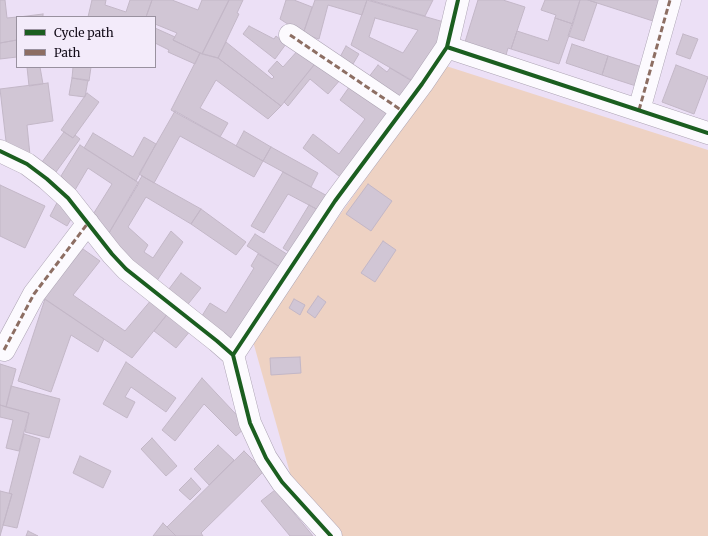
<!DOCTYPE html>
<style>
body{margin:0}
#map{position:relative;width:708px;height:536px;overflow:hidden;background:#ece0f6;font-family:Merriweather,serif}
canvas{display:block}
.legend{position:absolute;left:16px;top:16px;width:140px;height:52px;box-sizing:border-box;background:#f3ebfa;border:1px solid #99919f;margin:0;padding:5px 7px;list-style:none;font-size:12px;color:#110a17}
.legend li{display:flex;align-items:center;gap:8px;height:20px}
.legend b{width:20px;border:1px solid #99919f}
</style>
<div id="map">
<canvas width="708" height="536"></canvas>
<ul class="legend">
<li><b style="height:5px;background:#1b5e20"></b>Cycle path</li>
<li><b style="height:5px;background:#8d6e63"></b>Path</li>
</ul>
</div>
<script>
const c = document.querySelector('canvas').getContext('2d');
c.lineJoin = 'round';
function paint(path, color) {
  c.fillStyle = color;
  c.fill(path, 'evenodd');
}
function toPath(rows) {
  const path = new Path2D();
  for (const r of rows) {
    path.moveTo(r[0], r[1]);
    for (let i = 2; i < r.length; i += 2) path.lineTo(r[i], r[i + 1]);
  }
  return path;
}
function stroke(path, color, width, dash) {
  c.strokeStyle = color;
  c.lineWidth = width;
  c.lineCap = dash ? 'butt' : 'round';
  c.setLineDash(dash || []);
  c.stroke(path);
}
const green = toPath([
 [446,66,708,150,708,536,342,536,292,480,252,338]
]);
const building = toPath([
 [0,0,5,0,7,18,17,17,17,40,0,43,0,0],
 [92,0,106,0,105,5,126,12,130,0,152,0,146,17,88,17,92,0],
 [152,0,172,0,198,10,202,0,229,0,202,54,173,40,177,33,155,24,155,17,146,17,152,0],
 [229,0,243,0,237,13,239,14,218,58,202,54,229,0],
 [286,0,294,0,312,7,303,34,280,19,286,0],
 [315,0,367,0,362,15,328,5,319,39,303,34,315,0],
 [367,0,451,24,413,81,351,45,367,0],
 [375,18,418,30,403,53,369,37,375,18],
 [370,0,433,0,425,16,370,0],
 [478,0,503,0,525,7,511,49,508,48,506,55,465,42,478,0],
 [545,0,580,0,573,24,555,18,556,15,541,10,545,0],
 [580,0,588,0,597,3,584,41,568,36,580,0],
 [588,0,663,0,656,22,588,0],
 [43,14,43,17,19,17,43,14],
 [555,18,573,24,559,64,511,49,517,31,548,41,555,18],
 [249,26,274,39,276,36,286,44,275,59,243,34,249,26],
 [155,28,175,37,173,40,200,53,195,64,168,52,169,50,155,43,155,28],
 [683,34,698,39,690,59,676,54,683,34],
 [17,40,17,57,0,59,0,43,17,40],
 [226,42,272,79,274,77,268,71,277,61,283,67,299,49,315,64,281,106,218,58,226,42],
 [572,44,608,56,602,75,566,63,572,44],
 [346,46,359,54,353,64,340,57,346,46],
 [200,53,218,58,281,106,268,119,216,80,200,108,228,123,220,137,171,110,200,53],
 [608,56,642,67,636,86,602,75,608,56],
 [317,61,340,80,328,94,310,79,288,106,284,102,317,61],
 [378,65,387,72,390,68,415,83,400,103,368,78,378,65],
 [676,65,708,77,694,114,662,102,676,65],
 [27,67,40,67,43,84,29,86,27,67],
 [73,67,91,67,89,81,72,78,73,67],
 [72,78,88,80,85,97,69,95,72,78],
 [48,83,53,121,27,125,30,155,7,150,0,89,48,83],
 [352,83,393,115,344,180,303,148,313,134,339,154,365,119,340,100,352,83],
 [87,93,99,102,73,138,61,130,87,93],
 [175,111,263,161,254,177,180,136,154,183,139,174,175,111],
 [244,131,271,147,263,161,236,146,244,131],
 [64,132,73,138,75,135,80,139,56,172,42,162,64,132],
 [93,133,133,157,144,137,156,144,136,181,84,148,93,133],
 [80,145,139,183,106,238,92,216,112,184,88,168,75,190,61,176,80,145],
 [271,147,318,173,311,187,263,161,271,147],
 [283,172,333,199,324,213,288,194,264,233,251,226,283,172],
 [142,176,201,209,191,224,146,197,128,227,148,245,144,252,153,258,171,231,183,242,154,285,106,238,142,176],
 [368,184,392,201,371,231,346,214,368,184],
 [0,185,45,206,25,248,0,236,0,185],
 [60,197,74,214,67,226,50,216,60,197],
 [309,205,322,212,295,256,283,248,309,205],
 [201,209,246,242,236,255,191,224,201,209],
 [255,234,290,256,283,269,247,246,255,234],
 [383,241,396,250,375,282,361,273,383,241],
 [83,249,100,261,73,295,125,331,152,299,169,312,132,358,43,298,83,249],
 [258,254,280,267,234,340,200,319,210,303,226,313,254,268,251,266,258,254],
 [181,273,201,288,185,308,166,293,181,273],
 [318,296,326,302,315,318,307,312,318,296],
 [45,299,104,339,98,352,71,335,51,392,18,381,45,299],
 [294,299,305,305,300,315,289,308,294,299],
 [169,312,191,330,176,348,154,331,169,312],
 [300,357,301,373,271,375,270,358,300,357],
 [126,362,176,398,166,412,131,387,125,397,135,402,127,418,103,404,126,362],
 [0,364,16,369,6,407,0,405,0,364],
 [202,378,247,426,236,436,204,404,175,441,162,430,202,378],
 [11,386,60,399,49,438,25,432,29,413,6,407,11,386],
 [0,405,29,413,19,451,6,448,13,420,0,417,0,405],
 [24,434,40,439,17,528,3,525,12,494,9,493,24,434],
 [152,438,177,466,166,476,141,449,152,438],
 [218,445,234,460,209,485,194,469,218,445],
 [244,451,264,471,201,533,203,536,176,536,167,527,244,451],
 [80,456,111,471,103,488,73,473,80,456],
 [191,478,201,489,190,500,179,490,191,478],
 [275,490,313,536,290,536,261,501,275,490],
 [0,491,12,494,0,536,0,491],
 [163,523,176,536,153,536,163,523],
 [28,531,38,536,26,536,28,531]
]);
const street = toPath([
 [290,35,401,110],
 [447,47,708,133],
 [639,110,670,0],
 [0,151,27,164,47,179,68,198,112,254,126,269,217,341,233,355,250,423,266,458,282,482,331,536],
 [4,350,34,294,88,223],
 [233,355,335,201,422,84,447,47,458,0]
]);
const quiet = toPath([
 [290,35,401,110],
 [639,110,670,0],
 [4,350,34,294,88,223]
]);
const cycleway = toPath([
 [447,47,708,133],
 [0,151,27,164,47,179,68,198,112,254,126,269,217,341,233,355,250,423,266,458,282,482,331,536],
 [233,355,335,201,422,84,447,47,458,0]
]);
paint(green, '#eed2c3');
paint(building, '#d1c6d5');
stroke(building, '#c3b7c7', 1);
stroke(street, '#aca3b3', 23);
stroke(street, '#fcfafe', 22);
stroke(quiet, '#8d6e63', 3, [6, 3]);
stroke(cycleway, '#1b5e20', 4);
</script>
